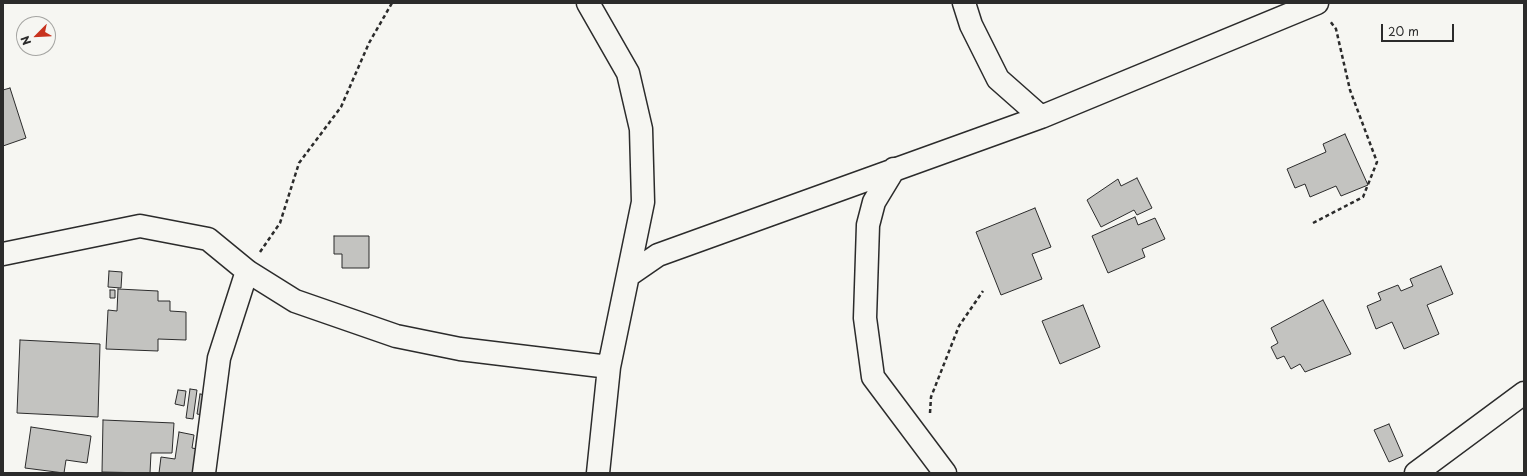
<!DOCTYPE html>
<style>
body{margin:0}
#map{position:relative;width:1527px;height:476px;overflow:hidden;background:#f6f6f2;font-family:"Playpen Sans",sans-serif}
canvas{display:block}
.frame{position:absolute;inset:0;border:4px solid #2b2b2b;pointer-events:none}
.north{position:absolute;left:16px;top:16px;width:40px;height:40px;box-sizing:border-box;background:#f6f6f2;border:1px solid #a5a5a2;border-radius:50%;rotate:246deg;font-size:11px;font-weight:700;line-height:16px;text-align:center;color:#2b2b2b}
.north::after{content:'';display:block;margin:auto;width:14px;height:18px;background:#c8321e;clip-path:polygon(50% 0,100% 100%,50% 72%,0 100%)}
.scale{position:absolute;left:1381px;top:24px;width:73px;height:18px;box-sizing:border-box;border:2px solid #2b2b2b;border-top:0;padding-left:5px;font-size:12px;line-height:14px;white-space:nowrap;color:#2b2b2b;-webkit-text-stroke:3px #f6f6f2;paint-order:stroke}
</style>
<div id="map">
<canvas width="1527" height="476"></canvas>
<div class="frame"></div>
<div class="north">N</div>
<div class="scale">20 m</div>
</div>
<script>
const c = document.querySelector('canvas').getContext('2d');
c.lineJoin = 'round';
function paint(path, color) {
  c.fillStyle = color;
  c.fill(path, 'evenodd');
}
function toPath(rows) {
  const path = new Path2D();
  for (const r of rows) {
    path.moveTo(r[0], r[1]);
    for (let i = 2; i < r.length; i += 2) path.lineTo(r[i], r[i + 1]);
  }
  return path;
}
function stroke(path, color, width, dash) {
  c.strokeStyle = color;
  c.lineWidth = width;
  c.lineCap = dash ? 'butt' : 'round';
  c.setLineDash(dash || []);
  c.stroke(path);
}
const building = toPath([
 [10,88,26,138,3,146,3,90,10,88],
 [1345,134,1368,185,1341,196,1336,186,1310,197,1305,184,1295,188,1287,169,1326,152,1323,144,1345,134],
 [1137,178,1152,208,1137,215,1134,210,1101,227,1087,200,1118,179,1121,186,1137,178],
 [1035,208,1051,247,1032,254,1042,279,1001,295,976,232,1035,208],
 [1135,217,1138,225,1155,218,1165,239,1142,249,1145,257,1108,273,1092,236,1135,217],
 [334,236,369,236,369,268,342,268,342,254,334,254,334,236],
 [1441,266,1453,294,1427,305,1439,334,1404,349,1392,322,1376,329,1367,306,1381,300,1378,293,1398,285,1401,291,1413,286,1410,279,1441,266],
 [109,271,122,272,121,288,108,287,109,271],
 [118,289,158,291,158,301,170,301,170,311,186,312,186,340,158,339,158,351,106,349,108,310,117,311,118,289],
 [110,290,115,290,115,298,110,298,110,290],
 [1323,300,1351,354,1305,372,1300,364,1291,369,1284,356,1277,359,1271,347,1278,343,1271,328,1323,300],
 [1083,305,1100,347,1060,364,1042,321,1083,305],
 [20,340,100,344,98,417,17,413,20,340],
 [190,389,197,390,193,419,186,418,190,389],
 [178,390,186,391,184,406,175,404,178,390],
 [200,394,211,396,208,416,197,414,200,394],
 [103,420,174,423,172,453,151,453,150,473,102,472,103,420],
 [1389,424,1403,456,1389,462,1374,430,1389,424],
 [31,427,91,436,87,463,66,460,64,473,25,468,31,427],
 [179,432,194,435,192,448,202,450,198,473,159,473,161,457,175,459,179,432]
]);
const path = toPath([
 [1313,223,1363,197,1377,162,1350,90,1336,29,1330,21],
 [260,252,280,223,299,163,341,107,369,43,392,3],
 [930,413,931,397,959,326,983,291]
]);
const minor = toPath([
 [588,3,628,73,641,129,643,202,609,367,598,473],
 [964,3,971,25,998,79,1041,117],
 [894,169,874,202,868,225,865,318,873,377,945,473],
 [3,254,140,226,208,239,247,271,295,301,396,336,460,349,609,367],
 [629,275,658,255,1041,117,1317,3],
 [204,473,219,358,247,271],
 [1416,473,1524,393]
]);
paint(building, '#c3c3c0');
stroke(building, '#2b2b2b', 1);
stroke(minor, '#2b2b2b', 25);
stroke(path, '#2b2b2b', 2.5, [4, 3]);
stroke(minor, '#f6f6f2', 22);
</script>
